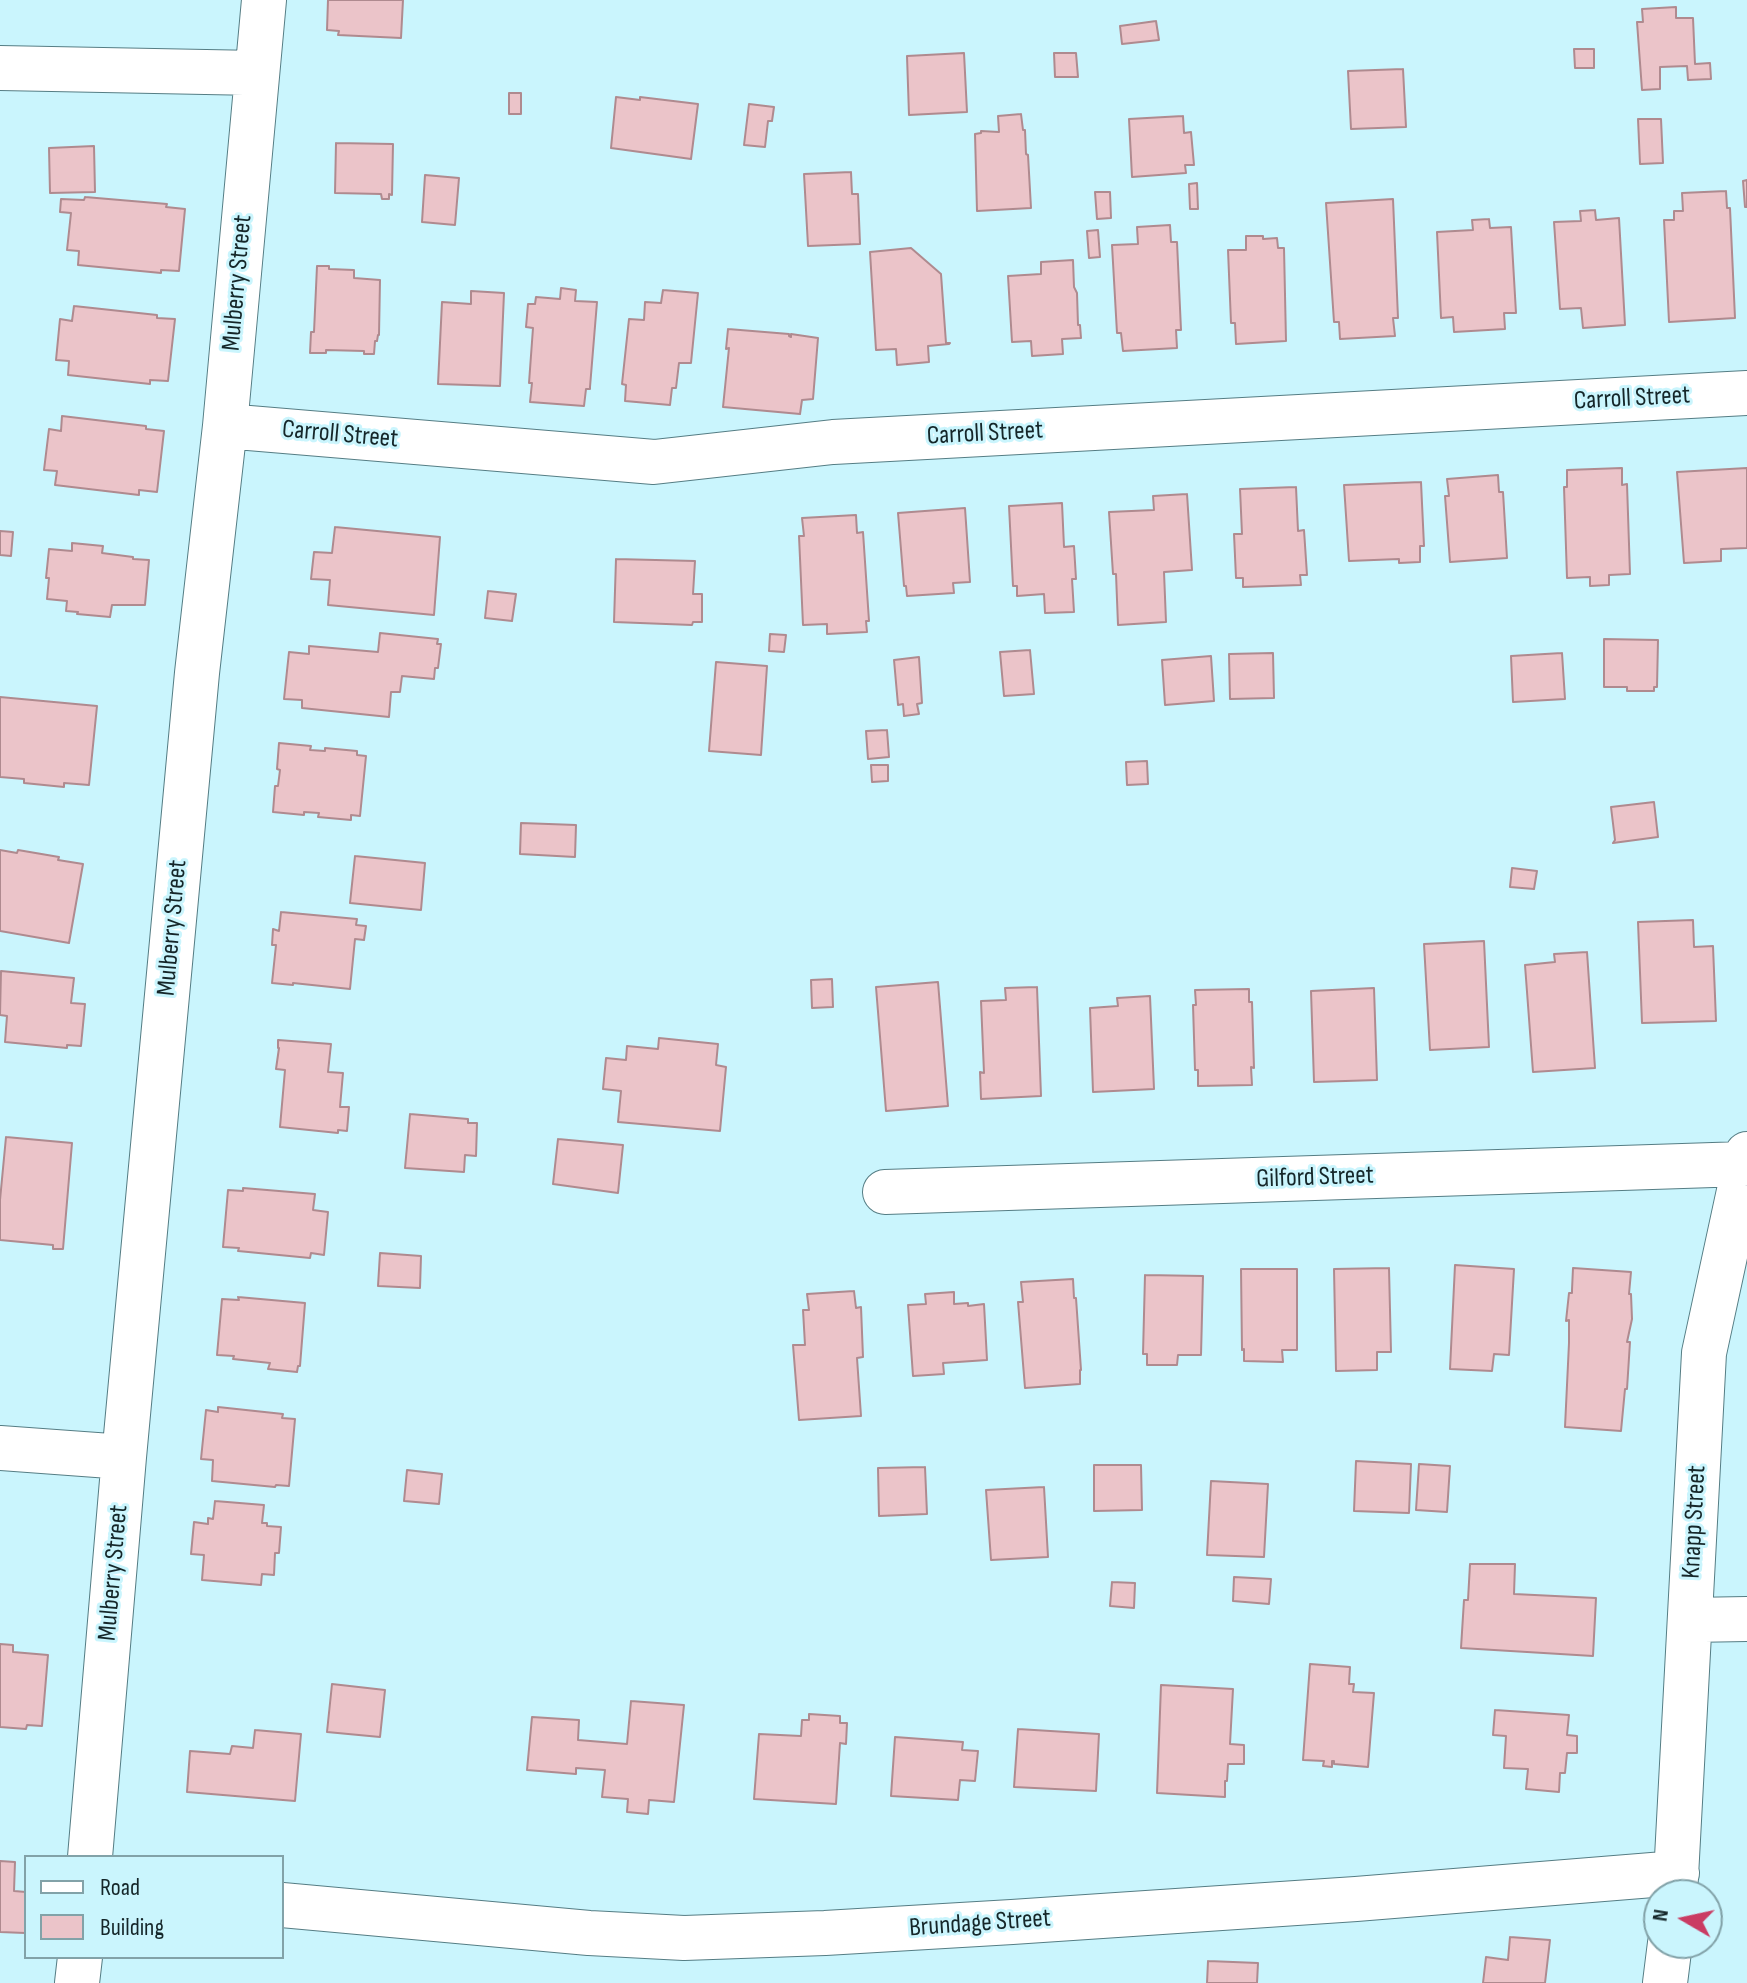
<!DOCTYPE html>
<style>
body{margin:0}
#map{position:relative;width:1747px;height:1983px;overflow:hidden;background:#caf5fd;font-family:"Sofia Sans Condensed",sans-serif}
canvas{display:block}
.legend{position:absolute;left:24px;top:1855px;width:260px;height:104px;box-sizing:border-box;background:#caf5fd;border:2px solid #82a2a8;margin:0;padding:10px 14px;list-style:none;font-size:24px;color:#152629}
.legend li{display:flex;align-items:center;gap:16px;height:40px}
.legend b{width:40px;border:2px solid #82a2a8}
.north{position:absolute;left:1643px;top:1879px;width:80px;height:80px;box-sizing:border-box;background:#caf5fd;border:2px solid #82a2a8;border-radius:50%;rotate:279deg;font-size:22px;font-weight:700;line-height:32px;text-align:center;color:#152629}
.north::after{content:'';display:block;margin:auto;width:28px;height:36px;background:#ca3c63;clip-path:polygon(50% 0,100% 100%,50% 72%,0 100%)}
</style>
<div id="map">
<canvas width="1747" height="1983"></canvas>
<ul class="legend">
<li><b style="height:10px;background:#fff"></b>Road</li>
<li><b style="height:22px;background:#ebc4c9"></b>Building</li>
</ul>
<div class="north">N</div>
</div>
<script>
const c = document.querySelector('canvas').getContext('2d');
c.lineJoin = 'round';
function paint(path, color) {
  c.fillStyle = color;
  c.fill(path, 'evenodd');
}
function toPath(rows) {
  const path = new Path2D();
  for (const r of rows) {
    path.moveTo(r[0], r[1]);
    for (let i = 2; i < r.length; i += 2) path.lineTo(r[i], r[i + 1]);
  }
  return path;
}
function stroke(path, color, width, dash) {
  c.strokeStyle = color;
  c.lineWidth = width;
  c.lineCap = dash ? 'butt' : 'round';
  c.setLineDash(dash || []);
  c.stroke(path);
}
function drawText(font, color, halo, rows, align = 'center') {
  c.font = font + ' "Sofia Sans Condensed",sans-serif';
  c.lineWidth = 6;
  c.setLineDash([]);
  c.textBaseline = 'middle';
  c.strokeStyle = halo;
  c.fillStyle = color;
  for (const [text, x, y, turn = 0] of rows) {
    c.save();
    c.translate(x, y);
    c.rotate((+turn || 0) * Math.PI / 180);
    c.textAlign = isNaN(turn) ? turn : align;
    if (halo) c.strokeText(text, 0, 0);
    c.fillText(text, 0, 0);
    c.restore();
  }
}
const building = toPath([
 [328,0,403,0,401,38,338,35,339,31,327,30,328,0],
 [1676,7,1676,18,1693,18,1695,64,1710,63,1711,79,1688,80,1687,66,1660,67,1660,89,1642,90,1637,22,1643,22,1642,9,1676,7],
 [1156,21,1159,40,1122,44,1120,26,1156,21],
 [1574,49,1594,49,1594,68,1575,68,1574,49],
 [964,53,967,112,909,115,907,56,964,53],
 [1054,53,1076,53,1078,77,1055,77,1054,53],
 [1403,69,1406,127,1351,129,1348,71,1403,69],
 [509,93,521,93,521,114,509,114,509,93],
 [616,97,640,100,640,97,698,104,691,159,611,148,616,97],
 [749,104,774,107,772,121,768,121,765,147,744,145,749,104],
 [1021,114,1023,130,1025,130,1026,154,1028,155,1031,208,977,211,975,134,981,133,981,131,999,132,998,116,1021,114],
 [1183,116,1184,133,1191,132,1194,165,1185,165,1186,173,1132,177,1129,119,1183,116],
 [1638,119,1661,119,1663,163,1640,164,1638,119],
 [336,143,393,144,392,195,389,194,389,199,382,199,381,194,335,193,336,143],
 [94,146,95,192,50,193,49,148,94,146],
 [851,172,852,194,858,194,860,244,808,246,804,174,851,172],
 [425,175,459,178,455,225,422,222,425,175],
 [1747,180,1747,207,1745,207,1743,181,1747,180],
 [1197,183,1198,209,1190,209,1189,184,1197,183],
 [1726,191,1727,208,1730,208,1735,318,1669,322,1664,220,1674,220,1674,211,1683,211,1682,193,1726,191],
 [1095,192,1110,192,1111,218,1097,219,1095,192],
 [85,197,167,204,166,207,185,209,179,271,161,270,161,273,78,265,79,251,67,250,71,213,60,212,61,199,84,200,85,197],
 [1393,199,1398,318,1393,318,1395,336,1340,339,1339,322,1334,322,1326,203,1393,199],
 [1595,210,1596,220,1619,218,1625,325,1583,328,1581,308,1560,309,1554,222,1581,221,1580,211,1595,210],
 [1489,219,1490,228,1511,227,1516,313,1504,313,1505,329,1454,332,1453,317,1441,318,1437,232,1473,230,1472,220,1489,219],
 [1170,225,1171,242,1177,242,1181,330,1176,330,1177,348,1123,351,1121,333,1117,333,1112,245,1138,244,1137,227,1170,225],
 [1098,230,1100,257,1089,258,1087,231,1098,230],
 [1246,236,1263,236,1263,239,1277,238,1278,248,1284,248,1286,341,1236,344,1235,323,1231,323,1228,250,1246,250,1246,236],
 [911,248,941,274,946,343,950,343,949,344,928,346,929,362,897,365,896,349,876,350,870,252,911,248],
 [1073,260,1074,287,1077,293,1078,325,1080,325,1081,338,1062,339,1063,354,1032,356,1031,341,1012,342,1008,276,1041,274,1041,262,1073,260],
 [317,266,329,266,329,269,354,270,354,278,380,280,379,335,378,335,377,341,375,341,374,354,364,354,364,351,326,350,326,353,310,353,311,332,314,332,317,266],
 [561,288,576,290,575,301,597,302,590,387,590,389,586,389,584,406,530,402,532,383,529,383,533,328,526,327,528,304,535,304,536,297,560,299,561,288],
 [663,290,698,293,691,363,679,363,676,388,672,388,670,405,625,401,626,385,622,384,629,319,644,320,645,302,661,303,663,290],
 [471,291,504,293,500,386,438,384,442,302,471,304,471,291],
 [74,306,157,315,157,318,175,319,168,381,150,380,150,384,68,375,69,361,56,360,60,319,72,321,74,306],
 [728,329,789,334,789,336,791,337,791,334,818,338,813,399,802,400,800,414,723,407,729,348,726,349,728,329],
 [62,416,146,426,146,429,164,431,157,492,139,490,139,495,55,485,57,471,44,470,49,429,61,431,62,416],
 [1622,468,1622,485,1627,484,1630,574,1609,575,1609,585,1590,586,1590,577,1567,578,1564,487,1567,487,1567,470,1622,468],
 [1747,468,1747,548,1721,549,1721,561,1684,563,1677,472,1747,468],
 [1498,475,1499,492,1503,492,1507,558,1450,562,1445,496,1449,496,1447,479,1498,475],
 [1421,482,1424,546,1420,546,1420,562,1399,563,1399,559,1349,561,1344,485,1421,482],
 [1296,487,1298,531,1304,530,1307,575,1300,575,1301,585,1243,587,1243,578,1236,578,1234,534,1242,534,1240,489,1296,487],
 [1187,494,1192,570,1164,572,1166,622,1118,625,1116,574,1113,574,1109,512,1154,510,1153,496,1187,494],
 [1062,503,1064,547,1074,546,1076,579,1072,579,1074,612,1045,613,1044,594,1017,596,1017,586,1013,586,1009,506,1062,503],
 [965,508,970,582,953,583,954,593,907,596,906,586,904,586,898,513,965,508],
 [856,515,857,533,863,532,869,621,866,621,867,632,827,634,827,624,803,625,799,536,804,536,802,518,856,515],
 [335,527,440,537,434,615,328,605,330,580,311,579,314,552,332,553,335,527],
 [0,531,13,532,11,556,0,555,0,531],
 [72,543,103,546,102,553,133,557,133,559,149,560,145,605,112,605,110,617,77,614,78,612,66,611,67,601,47,599,49,578,46,578,49,549,72,551,72,543],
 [616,559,695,561,693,594,702,594,702,622,693,622,692,625,614,622,616,559],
 [488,591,516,594,512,621,485,618,488,591],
 [380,633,438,639,437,644,441,644,438,668,435,668,434,679,402,676,400,692,391,692,389,717,302,708,302,700,284,699,289,652,309,654,309,646,378,652,380,633],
 [770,634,786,635,784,652,769,651,770,634],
 [1604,639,1658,640,1657,687,1654,687,1654,691,1627,691,1627,687,1604,687,1604,639],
 [1030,650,1034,694,1004,696,1000,652,1030,650],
 [1273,653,1274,698,1230,699,1229,654,1273,653],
 [1562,653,1565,699,1513,702,1511,656,1562,653],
 [1211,656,1214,701,1165,705,1162,660,1211,656],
 [919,657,922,703,917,704,919,714,904,716,903,704,898,705,894,660,919,657],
 [716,662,767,666,761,755,709,751,716,662],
 [0,697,97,706,89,785,64,783,64,787,24,783,24,779,0,777,0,697],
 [887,730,889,757,868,759,866,731,887,730],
 [279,743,311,746,310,750,325,751,325,748,357,751,357,755,366,756,360,816,351,815,351,820,318,817,319,813,304,812,304,815,273,812,275,786,278,786,280,770,277,769,279,743],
 [1147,761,1148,784,1127,785,1126,762,1147,761],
 [871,765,888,765,888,781,872,782,871,765],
 [1654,802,1658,837,1613,843,1615,840,1611,807,1654,802],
 [521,823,576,825,575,857,520,854,521,823],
 [0,850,17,853,18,850,59,857,58,860,83,864,69,943,0,931,0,850],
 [355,856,425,863,421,910,350,903,355,856],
 [1512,868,1537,871,1534,889,1510,887,1512,868],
 [281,912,357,919,356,925,366,926,364,940,355,939,350,989,293,983,293,985,272,983,276,945,272,945,273,929,279,931,281,912],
 [1693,920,1694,947,1713,946,1716,1021,1642,1023,1638,922,1693,920],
 [1484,941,1489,1047,1430,1050,1424,944,1484,941],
 [1587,952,1595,1068,1533,1072,1525,965,1555,962,1554,954,1587,952],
 [1,971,74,978,71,1003,85,1004,81,1046,67,1045,67,1048,5,1042,7,1016,0,1015,1,971],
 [832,979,833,1007,812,1008,811,980,832,979],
 [938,982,948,1106,886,1111,876,987,938,982],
 [1037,987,1041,1096,981,1099,980,1072,984,1073,981,1001,1006,1000,1005,988,1037,987],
 [1374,988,1377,1080,1314,1082,1311,991,1374,988],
 [1249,989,1249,1002,1252,1002,1254,1068,1251,1067,1252,1085,1198,1086,1198,1070,1195,1070,1193,1005,1196,1005,1195,990,1249,989],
 [1150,996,1154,1089,1093,1092,1090,1008,1118,1006,1117,998,1150,996],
 [659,1038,718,1044,716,1065,726,1067,720,1131,618,1122,621,1091,603,1089,606,1058,626,1060,627,1046,658,1049,659,1038],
 [278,1040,331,1044,328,1072,343,1073,340,1107,349,1107,347,1131,338,1130,338,1133,280,1127,285,1070,276,1069,279,1048,278,1048,278,1040],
 [410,1114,468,1119,468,1123,477,1123,476,1156,465,1155,464,1172,405,1168,410,1114],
 [6,1137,72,1143,63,1249,53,1249,53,1245,0,1240,0,1200,6,1137],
 [558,1139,623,1145,618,1193,553,1184,558,1139],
 [243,1188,315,1194,313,1210,328,1212,324,1255,311,1253,310,1258,238,1251,239,1248,223,1247,228,1190,243,1191,243,1188],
 [380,1253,421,1256,420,1288,378,1286,380,1253],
 [1455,1265,1514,1269,1509,1355,1494,1354,1492,1371,1450,1369,1455,1265],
 [1389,1268,1391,1352,1377,1352,1377,1370,1336,1371,1334,1269,1389,1268],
 [1573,1268,1631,1272,1629,1294,1631,1294,1632,1319,1627,1342,1630,1342,1627,1389,1625,1389,1621,1431,1565,1427,1569,1343,1569,1320,1566,1321,1569,1293,1572,1293,1572,1290,1573,1268],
 [1241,1269,1297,1269,1297,1350,1282,1350,1283,1362,1244,1361,1244,1349,1242,1350,1241,1269],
 [1145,1275,1203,1276,1201,1355,1178,1355,1177,1365,1147,1365,1147,1354,1143,1354,1145,1275],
 [1073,1279,1074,1298,1076,1298,1081,1370,1080,1370,1080,1384,1025,1388,1018,1302,1023,1302,1021,1282,1073,1279],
 [854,1291,856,1308,861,1307,863,1357,857,1358,861,1416,799,1420,793,1345,805,1345,803,1310,809,1310,807,1294,854,1291],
 [954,1292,954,1304,968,1303,968,1306,984,1304,987,1360,943,1363,944,1374,913,1376,908,1305,926,1304,925,1294,954,1292],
 [238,1297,305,1303,300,1366,298,1366,297,1372,268,1369,270,1363,233,1359,234,1356,217,1355,222,1299,239,1300,238,1297],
 [218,1407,283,1414,282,1418,295,1419,289,1486,276,1485,275,1487,212,1481,213,1460,201,1459,206,1410,218,1412,218,1407],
 [1356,1461,1411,1464,1409,1513,1354,1511,1356,1461],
 [1419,1464,1450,1466,1447,1512,1416,1510,1419,1464],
 [1094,1465,1141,1465,1142,1510,1094,1511,1094,1465],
 [925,1467,927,1514,879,1516,878,1468,925,1467],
 [407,1470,442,1474,439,1504,404,1501,407,1470],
 [1211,1481,1268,1484,1264,1557,1207,1555,1211,1481],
 [1044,1487,1048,1557,991,1560,986,1490,1044,1487],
 [215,1501,264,1505,262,1523,267,1523,267,1526,281,1527,279,1553,275,1553,274,1575,262,1574,261,1585,202,1580,204,1555,191,1554,194,1522,208,1524,208,1518,213,1519,215,1501],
 [1470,1564,1515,1564,1514,1594,1596,1598,1593,1656,1461,1648,1464,1600,1468,1600,1470,1564],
 [1234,1577,1271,1579,1269,1604,1233,1601,1234,1577],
 [1112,1582,1135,1583,1134,1608,1110,1606,1112,1582],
 [0,1644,13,1645,13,1652,48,1655,42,1726,27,1725,26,1729,0,1727,0,1644],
 [1310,1664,1350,1667,1349,1684,1354,1684,1353,1692,1374,1693,1368,1767,1334,1764,1334,1761,1332,1761,1332,1767,1323,1766,1324,1761,1303,1760,1310,1664],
 [332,1684,385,1690,380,1737,327,1732,332,1684],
 [1161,1685,1233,1689,1230,1744,1244,1745,1244,1764,1228,1764,1227,1781,1225,1781,1225,1797,1157,1793,1161,1685],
 [631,1701,684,1705,674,1802,649,1800,648,1814,627,1812,628,1799,602,1797,605,1770,576,1768,576,1774,527,1770,532,1717,579,1720,578,1740,627,1744,631,1701],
 [1495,1710,1569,1715,1567,1735,1577,1736,1577,1753,1567,1753,1565,1773,1560,1773,1559,1792,1526,1789,1528,1769,1504,1768,1506,1736,1493,1735,1495,1710],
 [809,1714,840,1716,840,1723,847,1723,846,1744,840,1743,836,1804,754,1799,759,1734,801,1736,802,1720,809,1720,809,1714],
 [1018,1729,1099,1734,1096,1791,1014,1787,1018,1729],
 [255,1730,301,1734,295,1801,187,1792,190,1751,230,1754,232,1746,253,1748,255,1730],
 [895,1737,963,1742,962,1750,978,1751,975,1781,960,1780,958,1800,891,1796,895,1737],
 [0,1861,15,1862,14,1891,26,1892,25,1933,0,1932,0,1861],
 [1510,1937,1550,1940,1545,1983,1483,1983,1486,1957,1508,1960,1510,1937],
 [1208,1961,1258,1963,1257,1983,1207,1983,1208,1961]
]);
const minor = toPath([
 [0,68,257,73],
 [225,426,654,462,833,442,1747,393],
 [885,1192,1744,1164],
 [0,1448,124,1457],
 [1690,1620,1747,1619],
 [90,1857,124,1457,197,673,225,426,264,0],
 [1675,1895,1704,1353,1747,1154],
 [282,1905,589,1933,684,1938,825,1933,1012,1922,1356,1899,1677,1873],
 [77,1983,80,1957],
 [1665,1983,1670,1943]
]);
const streetNames = [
 ["Mulberry Street",238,283,-85],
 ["Carroll Street",1632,399,-3],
 ["Carroll Street",985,434,-3],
 ["Carroll Street",340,435,5],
 ["Mulberry Street",173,928,-85],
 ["Gilford Street",1315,1178,-2],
 ["Knapp Street",1695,1522,-87],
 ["Mulberry Street",114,1573,-85],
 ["Brundage Street",980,1924,-4]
];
paint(building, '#ebc4c9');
stroke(building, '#af8a8f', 2);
stroke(minor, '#557d84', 46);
stroke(minor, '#fff', 44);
drawText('26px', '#152629', '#caf5fd', streetNames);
</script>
